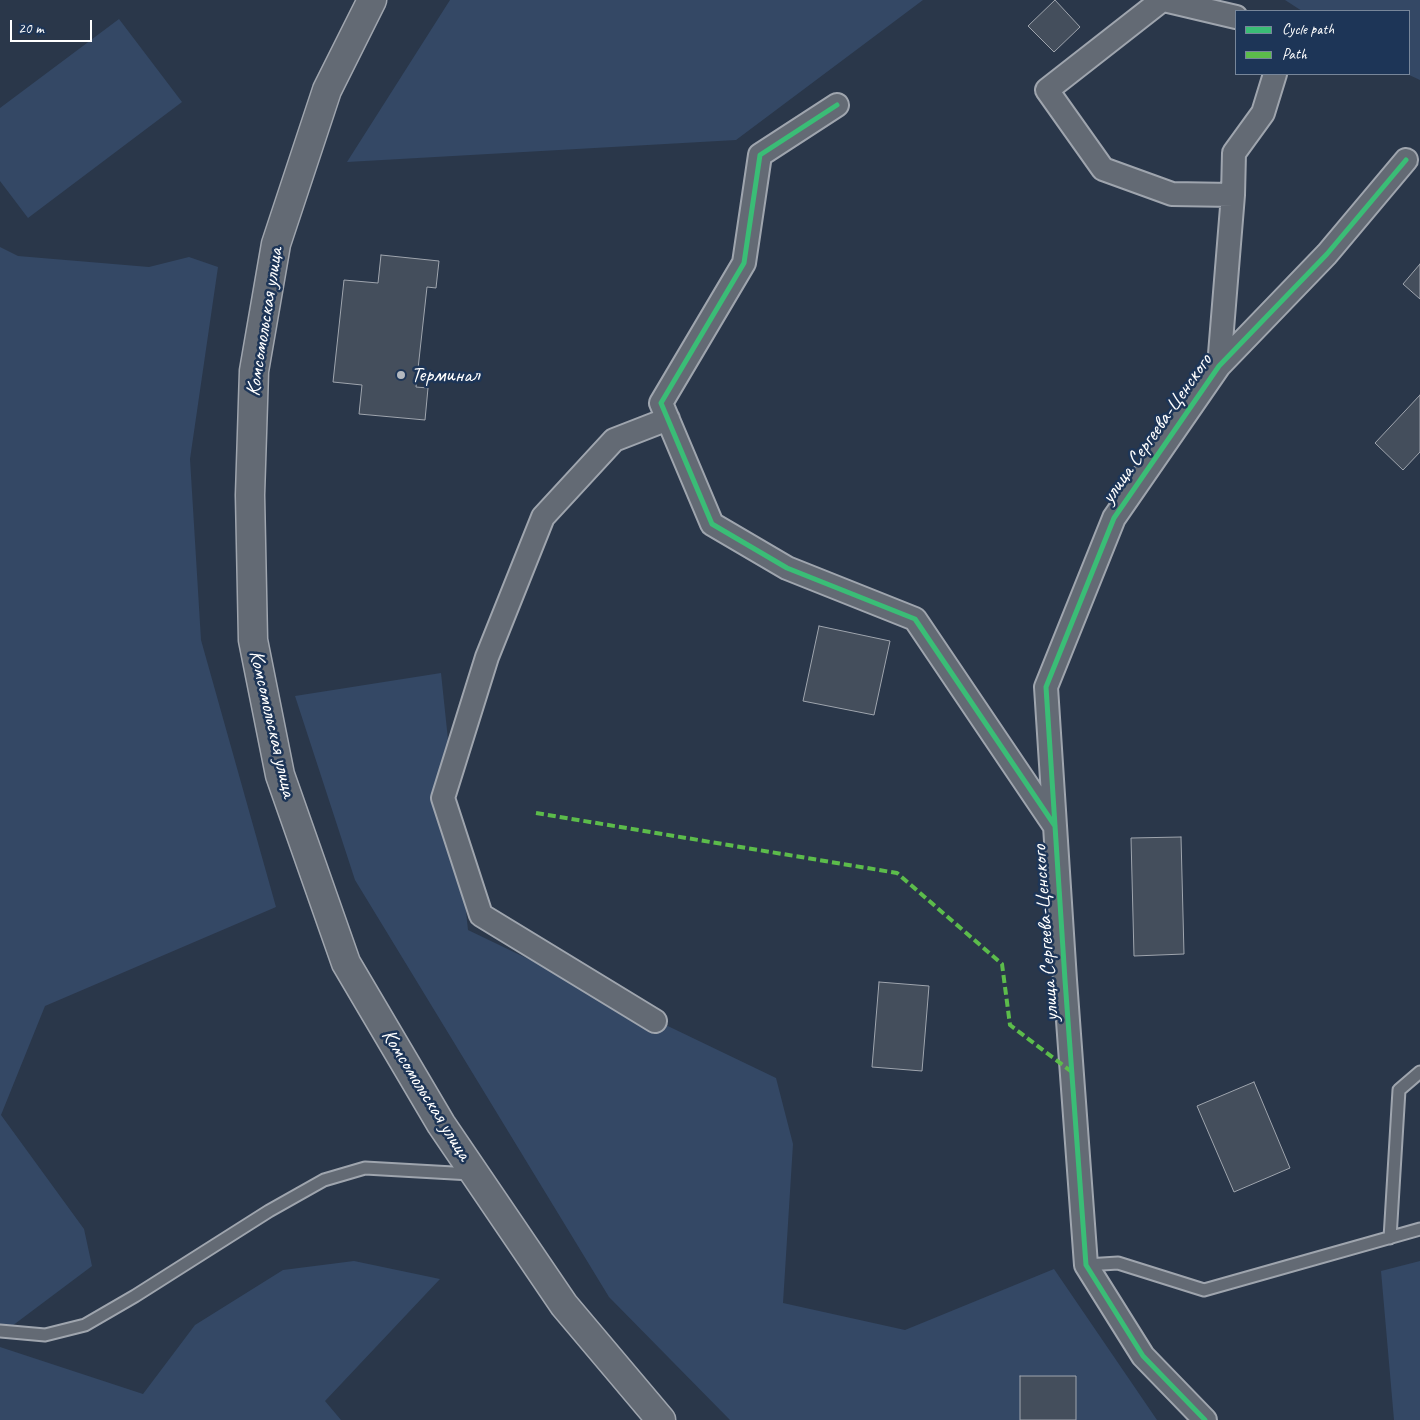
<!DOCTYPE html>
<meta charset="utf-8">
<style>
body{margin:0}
#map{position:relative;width:1420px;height:1420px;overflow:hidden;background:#2a374a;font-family:Caveat,sans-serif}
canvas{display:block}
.legend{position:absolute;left:1235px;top:10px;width:175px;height:65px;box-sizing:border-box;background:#1d3557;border:1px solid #77869a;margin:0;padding:6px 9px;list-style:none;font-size:15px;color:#fff}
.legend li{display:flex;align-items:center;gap:10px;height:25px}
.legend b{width:25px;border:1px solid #77869a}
.scale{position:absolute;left:10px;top:20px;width:82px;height:22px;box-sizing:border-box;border:2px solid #fff;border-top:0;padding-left:6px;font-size:15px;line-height:18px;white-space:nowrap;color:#fff;-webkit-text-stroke:4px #1d3557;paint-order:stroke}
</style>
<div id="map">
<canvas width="1420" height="1420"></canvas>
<ul class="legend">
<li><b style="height:6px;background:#3abd76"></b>Cycle path</li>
<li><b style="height:6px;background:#5cbc4b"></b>Path</li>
</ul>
<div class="scale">20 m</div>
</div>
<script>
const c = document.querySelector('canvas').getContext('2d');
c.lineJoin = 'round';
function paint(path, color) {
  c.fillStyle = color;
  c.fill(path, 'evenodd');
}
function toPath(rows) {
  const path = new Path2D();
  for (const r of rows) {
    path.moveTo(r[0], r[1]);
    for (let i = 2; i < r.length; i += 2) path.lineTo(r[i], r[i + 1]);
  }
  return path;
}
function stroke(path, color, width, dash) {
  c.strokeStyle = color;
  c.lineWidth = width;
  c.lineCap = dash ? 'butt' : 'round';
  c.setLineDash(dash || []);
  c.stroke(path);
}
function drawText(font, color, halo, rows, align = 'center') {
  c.font = font + ' Caveat,sans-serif';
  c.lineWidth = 5;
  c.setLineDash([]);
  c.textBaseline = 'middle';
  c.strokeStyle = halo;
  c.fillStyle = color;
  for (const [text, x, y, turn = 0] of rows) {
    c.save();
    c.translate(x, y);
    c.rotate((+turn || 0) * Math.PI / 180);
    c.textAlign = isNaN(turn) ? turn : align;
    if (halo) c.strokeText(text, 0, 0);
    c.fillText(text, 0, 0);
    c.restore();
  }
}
const green = toPath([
 [450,0,923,0,736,140,347,162],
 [1285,0,1420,0,1420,80,1407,74,1409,74,1409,11,1302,11],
 [119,19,182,102,28,218,0,181,0,108],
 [0,247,18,256,149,267,189,257,218,267,190,459,201,640,276,907,45,1006,1,1115,84,1229,92,1266,0,1335],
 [441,673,468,930,776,1078,793,1144,783,1303,905,1330,1054,1269,1157,1420,730,1420,609,1297,355,880,295,696],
 [354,1261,440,1279,325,1401,341,1420,0,1420,0,1347,143,1394,195,1325,283,1270],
 [1420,1261,1420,1420,1394,1420,1381,1271]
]);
const building = toPath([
 [1055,0,1080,27,1054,52,1028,26,1055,0],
 [381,255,439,261,436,288,427,287,416,387,428,388,425,420,359,414,362,385,333,382,344,280,378,283,381,255],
 [1420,264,1420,299,1403,284,1420,264],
 [1420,395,1420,452,1403,470,1375,443,1420,395],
 [819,626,890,641,874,715,803,701,819,626],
 [1181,837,1184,954,1134,956,1131,838,1181,837],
 [879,982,929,986,922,1071,872,1067,879,982],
 [1254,1082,1290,1168,1234,1192,1197,1106,1254,1082],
 [1020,1376,1076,1376,1076,1420,1020,1420,1020,1376]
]);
const service = toPath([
 [1390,1238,1399,1090,1420,1072],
 [1086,1265,1118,1263,1204,1290,1420,1229],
 [0,1331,45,1335,85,1325,135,1296,269,1211,324,1180,365,1168,471,1174]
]);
const minor = toPath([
 [1162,0,1047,90,1103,169,1172,194,1233,195],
 [1164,0,1236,17],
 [837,105,760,155,744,263,661,403,712,524,787,568,915,619,1054,825],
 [1219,366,1233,195,1234,153,1263,113,1275,74],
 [655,1021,481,915,443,798,487,657,543,517,614,440,668,419],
 [1205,1420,1143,1356,1086,1265,1065,980,1046,687,1114,518,1219,366,1327,254,1406,160]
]);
const secondary = toPath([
 [372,0,327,90,276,244,254,371,250,495,253,640,280,775,346,963,441,1124,564,1305,661,1420]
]);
const quiet = toPath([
 [536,813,897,873,1002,964,1010,1025,1072,1072]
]);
const cycleway = toPath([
 [837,105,760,155,744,263,661,403,712,524,787,568,915,619,1055,826],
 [1205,1420,1143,1356,1086,1265,1065,980,1046,687,1114,518,1219,366,1327,254,1406,160]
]);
const markers = [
 [401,375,5,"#b4b9c0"]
];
const streetNames = [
 ["Комсомольская улица",265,322,-81],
 ["улица Сергеева-Ценского",1157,429,-55],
 ["Комсомольская улица",272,724,77],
 ["улица Сергеева-Ценского",1046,933,-94],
 ["Комсомольская улица",426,1095,58]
];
const poiNames = [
 ["Терминал",411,375]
];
paint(green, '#344865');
paint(building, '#444e5c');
stroke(building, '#9fa5ae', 1);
stroke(service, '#9fa5ae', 15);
stroke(minor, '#9fa5ae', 26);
stroke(secondary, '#9fa5ae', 31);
stroke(service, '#636a74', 11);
stroke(minor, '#636a74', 22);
stroke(secondary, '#636a74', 28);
stroke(quiet, '#5cbc4b', 4, [8, 4]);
stroke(cycleway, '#3abd76', 5);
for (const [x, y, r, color] of markers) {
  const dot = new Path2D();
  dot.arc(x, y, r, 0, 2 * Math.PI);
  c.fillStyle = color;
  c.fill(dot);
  stroke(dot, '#1d3557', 2);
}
drawText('21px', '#fff', '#1d3557', streetNames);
drawText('21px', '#fff', '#1d3557', poiNames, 'left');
</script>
